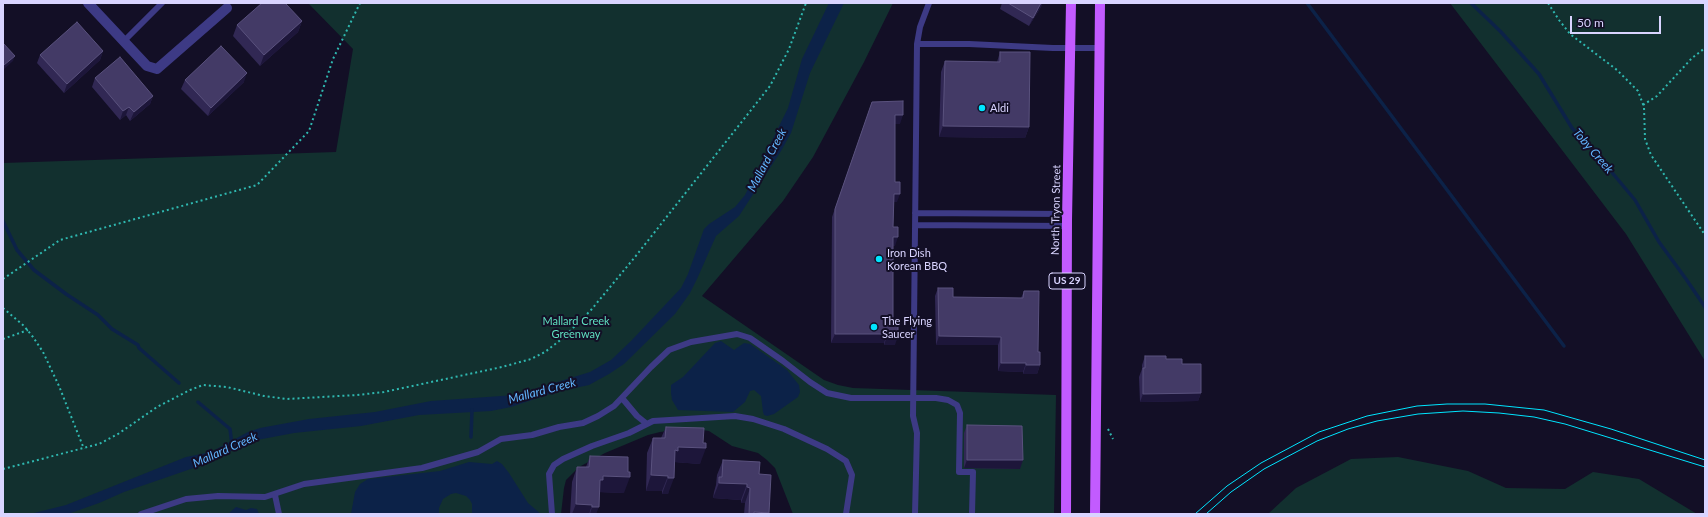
<!DOCTYPE html>
<style>
body{margin:0}
#map{position:relative;width:1708px;height:517px;overflow:hidden;background:#130f26;font-family:Lato,sans-serif}
canvas{display:block}
.frame{position:absolute;inset:0;border:4px solid #d9d4ff;pointer-events:none}
.scale{position:absolute;left:1570px;top:16px;width:91px;height:18px;box-sizing:border-box;border:2px solid #d9d4ff;border-top:0;padding-left:5px;font-size:12px;line-height:14px;white-space:nowrap;color:#d9d4ff;-webkit-text-stroke:3px #130f26;paint-order:stroke}
</style>
<div id="map">
<canvas width="1708" height="517"></canvas>
<div class="frame"></div>
<div class="scale">50 m</div>
</div>
<script>
const c = document.querySelector('canvas').getContext('2d');
c.lineJoin = 'round';
function paint(path, color) {
  c.fillStyle = color;
  c.fill(path, 'evenodd');
}
function toPath(rows) {
  const path = new Path2D();
  for (const r of rows) {
    path.moveTo(r[0], r[1]);
    for (let i = 2; i < r.length; i += 2) path.lineTo(r[i], r[i + 1]);
  }
  return path;
}
function stroke(path, color, width, dash) {
  c.strokeStyle = color;
  c.lineWidth = width;
  c.lineCap = dash ? 'butt' : 'round';
  c.setLineDash(dash || []);
  c.stroke(path);
}
function drawText(font, color, halo, rows, align = 'center') {
  c.font = font + ' Lato,sans-serif';
  c.lineWidth = 4;
  c.setLineDash([]);
  c.textBaseline = 'middle';
  c.strokeStyle = halo;
  c.fillStyle = color;
  for (const [text, x, y, turn = 0] of rows) {
    c.save();
    c.translate(x, y);
    c.rotate((+turn || 0) * Math.PI / 180);
    c.textAlign = isNaN(turn) ? turn : align;
    if (halo) c.strokeText(text, 0, 0);
    c.fillText(text, 0, 0);
    c.restore();
  }
}
const green = toPath([
 [308,3,893,3,864,62,813,157,783,201,702,296,824,380,838,385,853,388,1056,395,1054,514,793,514,775,468,767,460,758,453,732,446,709,431,690,428,660,432,648,435,605,453,579,467,566,480,564,488,561,514,3,514,3,163,336,152,353,49],
 [1450,3,1705,3,1705,361,1626,234],
 [1398,457,1468,471,1506,488,1565,489,1593,472,1639,479,1697,514,1268,514,1296,488,1351,459]
]);
const water = toPath([
 [829,3,844,3,810,73,791,133,781,151,739,216,716,236,697,279,690,293,675,314,624,364,609,374,589,385,556,392,511,407,491,411,419,415,361,426,294,433,257,440,231,451,211,462,124,492,99,503,68,514,30,514,66,505,186,457,211,452,248,432,260,428,309,419,375,412,431,401,515,395,590,372,611,360,631,341,681,288,688,274,704,229,709,224,735,207,745,195,788,108,802,59],
 [721,341,734,350,744,343,750,344,787,370,799,385,800,392,798,397,774,414,767,416,764,415,763,412,761,396,754,390,750,391,745,402,733,412,678,410,672,400,671,393,671,385,683,377,715,343],
 [497,461,502,464,509,473,528,503,541,514,472,514,472,504,470,500,466,496,456,493,451,494,443,499,439,508,439,514,351,514,355,492,360,484,368,479,440,471,469,462,492,464],
 [236,507,246,510,251,508,257,509,259,514,228,514]
]);
const stream = toPath([
 [1307,3,1564,346],
 [1471,3,1501,32,1539,74,1572,128,1594,151,1635,200,1659,242,1686,279,1705,307],
 [3,221,17,250,34,270,66,294,98,315,112,329,138,345,139,348,179,383],
 [198,402,230,429,232,445],
 [471,437,472,410]
]);
const path = toPath([
 [1548,3,1559,20,1570,34,1617,70,1638,91,1644,107,1645,139,1651,155,1705,235],
 [1643,105,1657,96,1692,58,1705,48],
 [3,279,60,240,257,185,309,131,333,59,360,3],
 [3,308,24,326,33,337,43,352,59,386,84,449],
 [3,339,28,330],
 [1108,429,1113,439],
 [3,469,99,444,118,434,157,407,190,390,203,385,227,387,264,396,287,399,357,395,384,392,502,367,531,359,545,352,563,338,591,310,635,257,770,86,789,49,806,3]
]);
const service = toPath([
 [124,41,162,3],
 [917,44,969,44,1053,48,1099,48],
 [915,213,1067,214],
 [915,225,1067,226],
 [622,398,637,416,647,424],
 [275,495,279,514],
 [141,514,186,499,218,496,265,497,304,484,422,468,478,452,501,439,532,435,559,427,583,423,598,416,614,406,651,367,669,350,691,342,737,334,750,338,783,361,810,382,827,393,851,398,936,398,948,400,957,405,960,413,959,472,973,472,972,514],
 [552,514,549,474,554,465,563,459,592,446,629,433,653,421,735,416,753,419,784,429,827,449,846,461,852,475,846,514],
 [915,514,917,433,913,416,917,44,920,27,929,3]
]);
const minor = toPath([
 [88,3,147,66,157,69,227,8]
]);
const primary = toPath([
 [1066,514,1067,220,1071,3],
 [1095,514,1100,3]
]);
const tram = toPath([
 [1195,514,1227,486,1261,463,1319,432,1367,416,1417,406,1447,404,1485,404,1544,410,1611,429,1705,460],
 [1206,514,1231,492,1264,469,1317,441,1348,429,1377,421,1418,414,1463,411,1499,413,1534,417,1565,424,1705,467]
]);
const wall = toPath([
 [1002,3,1042,3,1041,7,1029,26,1000,9],
 [302,21,298,32,260,66,233,36,237,25],
 [103,51,100,60,64,93,37,63,40,55],
 [1000,52,1029,127,1025,138,939,137,941,72,945,61,997,62],
 [95,78,153,96,150,104,130,121,126,115,120,120,92,87],
 [185,80,244,82,208,116,181,89],
 [872,102,900,124,895,124,895,182,897,202,894,202,893,227,895,246,893,246,893,325,895,345,884,345,884,343,831,343,832,217],
 [938,288,953,297,1021,298,1024,291,1038,352,1040,365,1037,374,1023,374,1023,372,998,371,998,345,936,345,935,296],
 [1145,356,1166,359,1182,364,1201,393,1198,401,1140,402,1139,377,1142,369,1142,365],
 [967,425,1020,469,964,468,964,433],
 [666,427,703,443,700,464,675,462,668,494,662,494,662,491,646,491,647,453,653,438,661,438],
 [590,456,624,493,599,492,596,514,570,514,572,482,577,467,586,467],
 [723,460,759,474,769,513,768,514,744,514,745,503,741,503,741,500,713,498,714,492,716,485,717,475]
]);
const shadedWall = toPath([
 [1041,3,1042,3,1041,7,1029,26,1033,18],
 [302,21,298,32,260,66,264,55],
 [103,51,100,60,64,93,67,84],
 [15,56,13,61,3,70,4,65],
 [247,73,244,82,208,116,211,108],
 [153,96,150,104,130,121,134,112],
 [129,107,126,115,120,120,123,111],
 [895,115,903,115,900,124,892,124],
 [943,126,1029,127,1025,138,939,137],
 [894,194,900,194,897,202,890,202],
 [893,237,898,237,895,246,890,246],
 [835,334,887,334,884,343,831,343],
 [887,336,898,336,895,345,884,345],
 [939,336,1001,337,998,345,936,345],
 [1001,363,1026,363,1023,372,998,371],
 [1026,365,1040,365,1037,374,1023,374],
 [1201,393,1198,401,1140,402,1143,394],
 [678,447,706,448,700,464,674,462,675,450],
 [967,460,1023,460,1020,469,964,468],
 [651,475,668,476,662,491,646,491],
 [603,476,630,477,624,493,598,492,600,480],
 [668,478,674,478,668,494,662,494],
 [719,483,747,484,741,500,713,498],
 [747,487,750,488,745,503,741,503],
 [576,504,592,505,589,514,572,514],
 [592,507,599,507,596,514,590,514],
 [754,512,769,513,768,514,753,514]
]);
const building = toPath([
 [262,3,285,3,302,21,264,55,237,25,262,3],
 [1008,3,1041,3,1033,18,1008,3],
 [77,22,103,51,67,84,40,55,77,22],
 [3,43,15,56,4,65,3,64,3,43],
 [221,46,247,73,211,108,185,80,221,46],
 [1000,52,1030,52,1029,127,943,126,945,61,1000,62,1000,52],
 [120,57,153,96,134,112,129,107,123,111,95,78,120,57],
 [903,101,903,115,895,115,895,182,900,182,900,194,894,194,893,227,898,227,898,237,893,237,893,325,898,325,898,336,887,336,887,334,835,334,835,209,872,102,903,101],
 [938,288,953,288,953,297,1023,298,1024,291,1039,291,1038,352,1040,352,1040,365,1026,365,1026,363,1001,363,1001,337,939,336,938,288],
 [1145,356,1166,356,1166,359,1182,359,1182,364,1201,364,1201,393,1143,394,1143,368,1145,368,1145,356],
 [967,425,1022,426,1023,460,967,460,967,425],
 [666,427,704,428,703,443,706,443,706,448,678,447,678,451,675,450,674,478,668,478,668,476,651,475,653,438,665,438,666,427],
 [590,456,628,457,628,472,630,472,630,477,603,476,603,480,600,480,599,507,592,507,592,505,576,504,577,467,589,467,590,456],
 [723,460,760,462,759,474,771,475,769,513,754,512,754,514,749,514,750,488,747,487,747,484,719,483,719,477,722,477,723,460]
]);
const markers = [
 [982,108,4,"#00e5ff"],
 [879,259,4,"#00e5ff"],
 [874,327,4,"#00e5ff"]
];
const shields = [
 [1067,281,36]
];
const shieldNames = [
 ["US 29",1067,281]
];
const poiNames = [
 ["Aldi",990,108],
 ["Iron Dish",887,253],
 ["Korean BBQ",887,266],
 ["The Flying",882,321],
 ["Saucer",882,334]
];
const streetNames = [
 ["North Tryon Street",1056,210,-89]
];
const parkNames = [
 ["Mallard Creek",576,321],
 ["Greenway",576,334]
];
const waterNames = [
 ["Toby Creek",1593,151,49],
 ["Mallard Creek",767,160,-62],
 ["Mallard Creek",542,391,-15],
 ["Mallard Creek",225,450,-24]
];
paint(green, '#12302f');
paint(water, '#0c2248');
stroke(stream, '#0c2248', 3.5);
stroke(path, '#2fb8b0', 2, [2, 3]);
stroke(service, '#3d3a85', 6);
stroke(minor, '#3d3a85', 10);
stroke(primary, '#c25bff', 10);
stroke(tram, '#00e5ff', 1);
paint(wall, '#312854');
paint(shadedWall, '#1d163a');
paint(building, '#433a66');
stroke(building, '#5a527e', 1);
for (const [x, y, r, color] of markers) {
  const dot = new Path2D();
  dot.arc(x, y, r, 0, 2 * Math.PI);
  c.fillStyle = color;
  c.fill(dot);
  stroke(dot, '#130f26', 1.5);
}
for (const [x, y, w] of shields) {
  const box = new Path2D();
  box.roundRect(x - w / 2, y - 8, w, 16, 3);
  c.fillStyle = '#130f26';
  c.fill(box);
  stroke(box, '#d9d4ff', 1);
}
drawText('bold 10px', '#d9d4ff', null, shieldNames);
drawText('11px', '#d9d4ff', '#130f26', poiNames, 'left');
drawText('11px', '#d9d4ff', '#130f26', streetNames);
drawText('11px', '#5fe0c0', '#130f26', parkNames);
drawText('italic 12px', '#62b6ff', '#130f26', waterNames);
</script>
